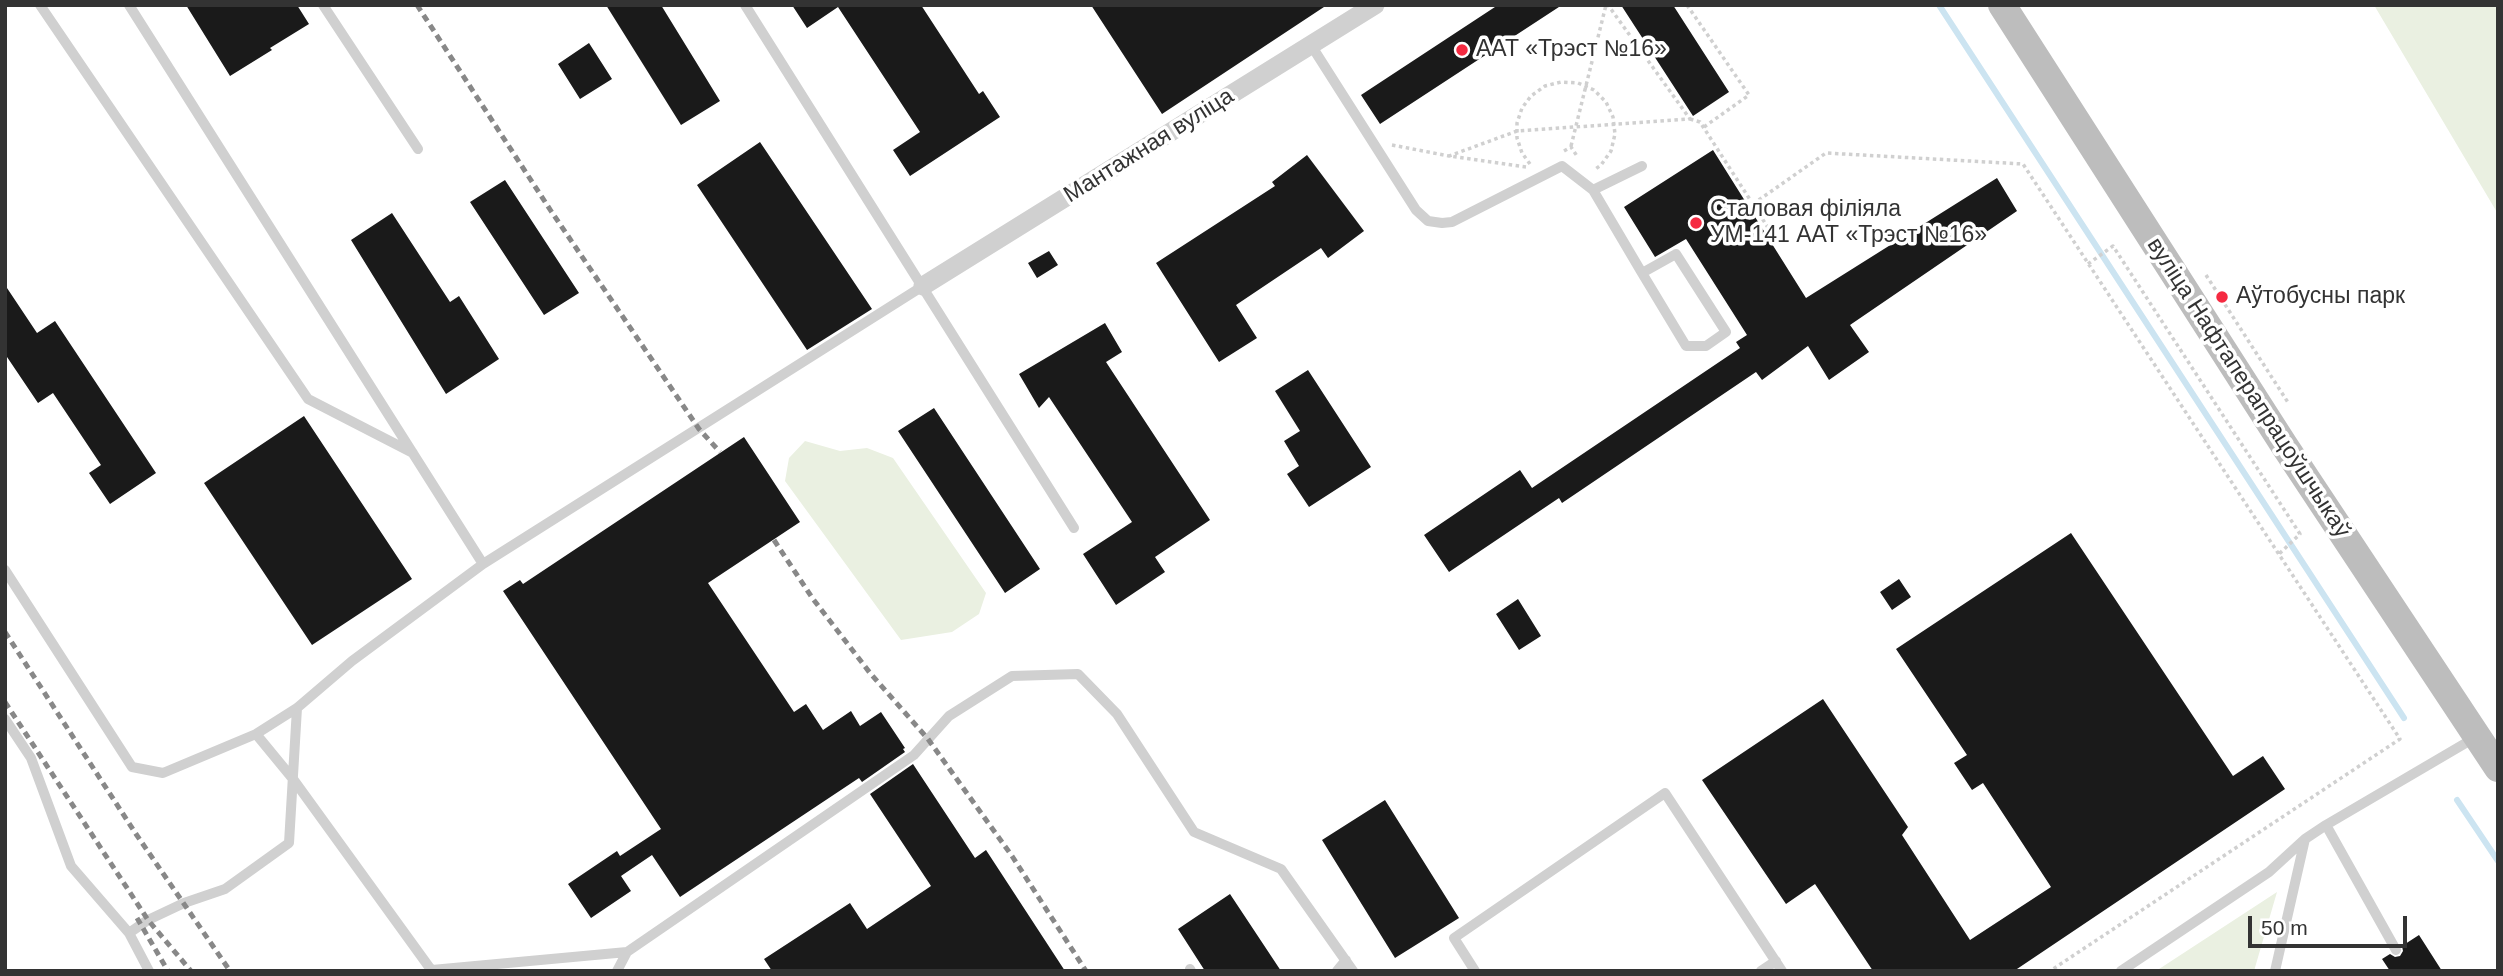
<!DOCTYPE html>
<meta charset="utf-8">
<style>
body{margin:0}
#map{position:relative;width:2503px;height:976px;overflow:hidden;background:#fff;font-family:Helvetica,sans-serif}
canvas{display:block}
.frame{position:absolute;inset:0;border:7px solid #333;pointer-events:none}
.scale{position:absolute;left:2248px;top:916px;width:159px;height:32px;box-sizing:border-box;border:4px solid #333;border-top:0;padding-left:9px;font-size:21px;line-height:24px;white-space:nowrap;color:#333;-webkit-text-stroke:5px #fff;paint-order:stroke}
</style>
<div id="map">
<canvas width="2503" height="976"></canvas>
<div class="frame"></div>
<div class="scale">50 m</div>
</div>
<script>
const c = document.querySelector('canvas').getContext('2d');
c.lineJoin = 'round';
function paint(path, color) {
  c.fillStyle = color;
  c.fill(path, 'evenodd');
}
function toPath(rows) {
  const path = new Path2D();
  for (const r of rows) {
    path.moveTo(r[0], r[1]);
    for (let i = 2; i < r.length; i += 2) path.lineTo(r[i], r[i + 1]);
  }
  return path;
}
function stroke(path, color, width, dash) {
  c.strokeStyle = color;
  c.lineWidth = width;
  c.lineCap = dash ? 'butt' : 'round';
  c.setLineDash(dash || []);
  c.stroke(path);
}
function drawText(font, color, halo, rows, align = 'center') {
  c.font = font + ' Helvetica,sans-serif';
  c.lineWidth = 7;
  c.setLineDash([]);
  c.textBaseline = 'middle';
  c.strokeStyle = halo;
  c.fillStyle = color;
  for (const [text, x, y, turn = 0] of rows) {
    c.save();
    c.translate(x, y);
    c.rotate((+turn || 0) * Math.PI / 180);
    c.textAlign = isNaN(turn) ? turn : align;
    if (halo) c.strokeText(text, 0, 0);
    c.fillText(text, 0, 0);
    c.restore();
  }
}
const green = toPath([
 [2374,5,2498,5,2498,214],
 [805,441,840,451,867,448,893,458,986,593,979,614,952,632,901,640,785,481,789,458],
 [2277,892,2254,971,2156,971]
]);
const stream = toPath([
 [1939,5,2404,718],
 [2457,800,2498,861]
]);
const building = toPath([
 [186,5,297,5,309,24,270,48,272,50,230,76],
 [606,5,661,5,720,101,681,125],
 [792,5,921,5,979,94,983,91,1000,117,910,176,893,150,920,132,838,7,807,28],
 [1091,5,1327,5,1162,114],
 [1498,5,1562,5,1380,124,1361,95],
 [1621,5,1673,5,1729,92,1693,116],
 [589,43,612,79,580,99,558,64],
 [760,142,872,309,807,350,697,185],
 [1713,150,1806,298,1997,178,2017,211,1850,325,1869,352,1829,380,1808,346,1762,380,1756,372,1562,503,1559,498,1449,572,1424,535,1520,470,1532,488,1740,348,1736,342,1747,335,1686,239,1655,257,1624,207],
 [1307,155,1364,231,1328,258,1321,248,1236,305,1257,338,1219,362,1156,263,1275,186,1272,182],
 [505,180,579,293,544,315,470,202],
 [392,213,450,302,459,296,499,359,446,394,351,240],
 [1049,251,1058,265,1037,278,1028,263],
 [5,285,37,333,55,321,156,473,110,504,89,473,101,465,53,393,38,403,5,354],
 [1105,323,1122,352,1106,362,1210,520,1155,557,1165,572,1116,605,1083,554,1132,522,1049,397,1039,408,1019,374],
 [1308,370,1371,467,1309,507,1287,474,1299,466,1284,441,1300,431,1275,391],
 [934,408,1040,569,1005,593,898,431],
 [304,416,412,579,312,645,204,483],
 [744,437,800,522,708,583,794,712,806,704,823,730,851,711,860,726,881,712,905,748,903,749,905,752,862,782,859,778,680,897,652,855,621,876,631,891,591,918,568,884,617,851,620,856,661,829,503,591,520,580,523,584],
 [2071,533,2233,776,2263,756,2285,789,2014,971,1873,971,1815,884,1786,904,1702,780,1823,699,1908,827,1902,835,1970,940,2051,887,1983,783,1972,790,1954,763,1967,755,1896,649],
 [1899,579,1911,597,1892,610,1880,592],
 [1518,599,1541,636,1519,650,1496,614],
 [913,764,975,858,986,850,1065,971,772,971,764,959,850,903,867,929,931,886,870,794],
 [1385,800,1459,918,1395,958,1322,840],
 [1230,894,1281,971,1205,971,1178,929],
 [2419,935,2442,971,2390,971,2382,959,2390,954,2395,957,2400,956,2403,951,2402,946]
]);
const path = toPath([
 [1687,5,1749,95,1704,127],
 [1690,119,1700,122,1776,240],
 [1392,145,1449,156],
 [1571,146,1606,5],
 [1564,151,1571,147,1577,156],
 [1530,164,1522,153,1517,138,1517,123,1522,108,1531,96,1545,86,1561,82,1578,83,1594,90,1606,102,1613,117,1615,134,1611,151,1601,165,1594,170],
 [1526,167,1449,156,1517,131,1690,119,1608,5],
 [1753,204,1826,153,2023,164,2400,739,2050,971],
 [2088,264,2113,246,2300,534,2279,554],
 [2206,275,2289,404]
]);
const lane = toPath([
 [40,5,308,399,413,453],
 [129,5,483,564],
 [323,5,418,149],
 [745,5,1074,528],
 [1311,45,1416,210,1428,221,1442,223,1452,222,1562,166,1593,190,1642,273],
 [1593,190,1642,166],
 [1676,254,1726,332,1706,346,1686,346,1642,273,1676,254],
 [5,570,132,767,163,773,256,734,297,708,352,661,483,564,923,286],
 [5,719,31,758,71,866,129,933,149,971],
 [256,734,293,779,432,971],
 [2326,825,2396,950],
 [129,933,148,920,184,903,225,889,289,843,297,708],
 [1190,969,1191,971],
 [432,970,627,952,914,755,949,716,1012,676,1078,674,1117,714,1194,832,1281,869,1353,971],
 [617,971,627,952],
 [1337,971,1346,960],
 [1475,971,1454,938,1665,793,1782,971],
 [1761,971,1776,961],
 [2121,971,2269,872,2305,839,2326,825,2476,737],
 [2275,971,2305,839]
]);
const street = toPath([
 [923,286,1375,5]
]);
const secondary = toPath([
 [2002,5,2284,445,2498,768]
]);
const rail = toPath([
 [417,5,551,211,699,429,720,452],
 [774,540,813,599,870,673,928,739,1012,856,1086,971],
 [5,632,136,834,230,971],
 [5,702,148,920,191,971],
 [137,918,168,971]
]);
const markers = [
 [1462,50,7,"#f52a41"],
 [1696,223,7,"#f52a41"],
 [2222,297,7,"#f52a41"]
];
const poiNames = [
 ["ААТ «Трэст №16»",1476,50],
 ["Сталовая філіяла",1710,210],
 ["УМ-141 ААТ «Трэст №16»",1710,236],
 ["Аўтобусны парк",2236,297]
];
const streetNames = [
 ["Мантажная вуліца",1149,146,-32],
 ["вуліца Нафтаперапрацоўшчыкаў",2248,388,57]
];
paint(green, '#eaf0e1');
stroke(stream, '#cce4f1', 6);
paint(building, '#1a1a1a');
stroke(path, '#d0d0d0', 3.5, [3.5, 3.5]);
stroke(lane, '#d0d0d0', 10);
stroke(street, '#d0d0d0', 19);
stroke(secondary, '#bdbdbd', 28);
stroke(rail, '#888', 5, [7, 5]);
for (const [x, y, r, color] of markers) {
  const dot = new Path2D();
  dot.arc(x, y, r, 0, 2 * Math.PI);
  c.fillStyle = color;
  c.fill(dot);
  stroke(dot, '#fff', 2.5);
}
drawText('23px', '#333', '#fff', poiNames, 'left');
drawText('23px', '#333', '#fff', streetNames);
</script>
